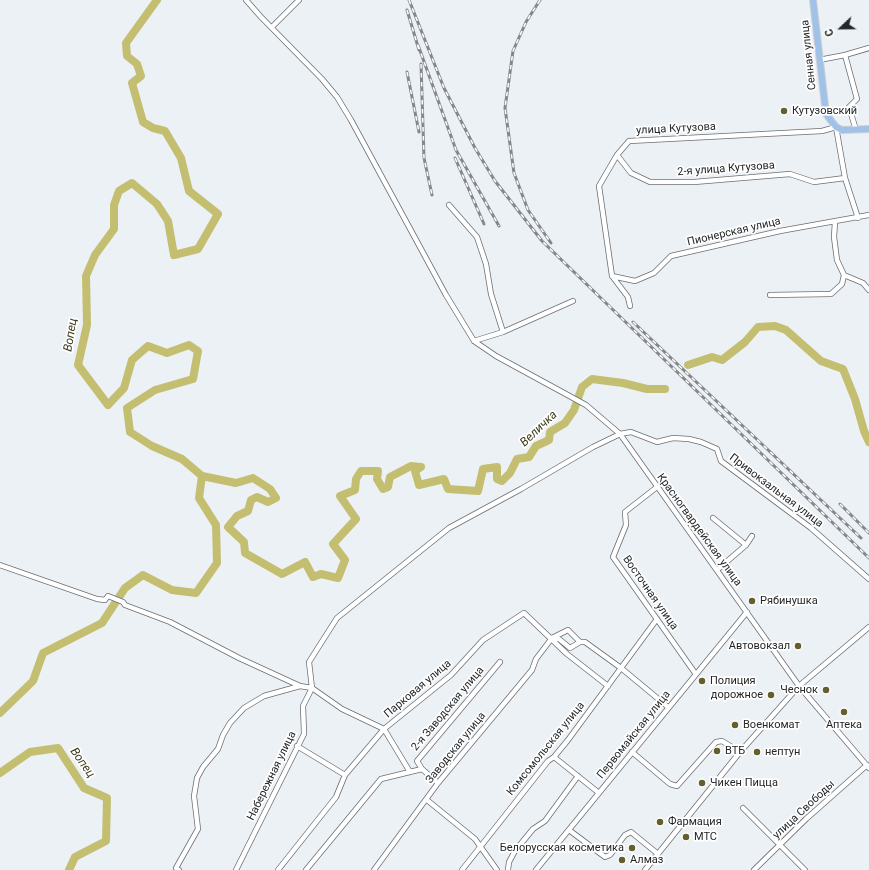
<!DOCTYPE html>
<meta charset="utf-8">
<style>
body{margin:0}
#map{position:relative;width:869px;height:870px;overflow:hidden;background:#ecf1f6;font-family:Roboto,sans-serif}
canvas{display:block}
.north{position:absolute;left:821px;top:8px;width:40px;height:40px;-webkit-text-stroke:3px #fff;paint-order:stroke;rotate:248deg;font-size:11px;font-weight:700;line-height:16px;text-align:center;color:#242628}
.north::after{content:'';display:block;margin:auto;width:14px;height:18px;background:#242628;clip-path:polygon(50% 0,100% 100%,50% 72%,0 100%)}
</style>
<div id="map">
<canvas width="869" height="870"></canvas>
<div class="north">С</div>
</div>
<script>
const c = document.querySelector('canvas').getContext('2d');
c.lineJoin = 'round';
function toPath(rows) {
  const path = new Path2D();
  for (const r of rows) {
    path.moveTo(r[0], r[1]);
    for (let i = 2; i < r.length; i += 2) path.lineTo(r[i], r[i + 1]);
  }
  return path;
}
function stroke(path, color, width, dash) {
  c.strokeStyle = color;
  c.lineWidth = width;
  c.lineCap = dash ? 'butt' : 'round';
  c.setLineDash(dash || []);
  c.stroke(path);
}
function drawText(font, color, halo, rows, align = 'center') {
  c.font = font + ' Roboto,sans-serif';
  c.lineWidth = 3.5;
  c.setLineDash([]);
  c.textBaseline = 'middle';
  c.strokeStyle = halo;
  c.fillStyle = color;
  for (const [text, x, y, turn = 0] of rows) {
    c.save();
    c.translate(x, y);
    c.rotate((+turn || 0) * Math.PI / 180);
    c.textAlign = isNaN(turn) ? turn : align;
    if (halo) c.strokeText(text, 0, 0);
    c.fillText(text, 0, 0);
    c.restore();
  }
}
const river = toPath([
 [688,365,712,357,722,360,745,342,758,327,775,326,786,330,821,361,843,369,855,399,864,431,869,442],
 [202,476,236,483,253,478,270,489,276,498,268,502,257,497,251,500,248,511,237,516,228,527,244,542,245,553,282,574,305,562,313,577,321,574,338,578,345,560,333,544,356,519,340,496,355,490,356,479,361,471,378,471,377,479,383,489,388,487,390,477,411,466,421,467,415,471,419,485,444,479,448,489,478,491,483,469,497,467,497,479,502,481,510,473,517,459,529,457,536,446,549,440,550,432,565,423,574,410,582,387,592,379,623,383,647,389,665,389],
 [0,713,33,681,43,653,102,623,125,588,143,575,172,590,196,593,217,563,216,525,199,498,202,476,182,459,152,446,130,432,127,408,155,390,193,379,198,351,189,345,167,353,148,346,132,360,124,388,108,405,78,365,87,325,86,276,95,255,114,229,114,205,119,191,132,183,157,204,168,221,174,255,198,249,218,214,189,191,181,158,165,131,153,128,143,122,132,83,141,76,137,64,127,56,126,43,157,0],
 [0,773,30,752,58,748,84,788,107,798,106,841,75,857,69,870]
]);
const minor = toPath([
 [246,0,261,17,322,79,337,97,351,120,446,295,474,341,496,356,586,405,620,434,799,686,869,768],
 [272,27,299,0],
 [845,55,869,48],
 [819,60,845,55,857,99,849,107,856,130],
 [617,155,631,173,650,182,694,182,790,174,814,182,845,178],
 [449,205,477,237,486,264,491,294,503,332,474,341],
 [844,275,863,283,869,290],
 [612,276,635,281,654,273,671,256,780,231,869,215],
 [770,295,831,294,842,284,844,275,837,260,834,237,835,222],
 [630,306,628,297,612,276,599,186,617,155,629,141,822,131,836,127,845,178,858,218],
 [503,332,573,301],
 [657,487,625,512,626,525,613,557,695,673],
 [713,518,746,545],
 [0,565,97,599,105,600,108,596,123,602,125,605,170,622,239,658,300,686],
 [717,570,746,545,752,536],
 [580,642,570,648,559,639,552,638,568,630,580,642,585,642,621,668,668,707],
 [297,746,345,775],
 [632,752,670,784,677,786,716,742,722,741,740,752],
 [554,757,599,793],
 [422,769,417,761,500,662],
 [427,800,475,839,497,870],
 [743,808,805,870],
 [569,830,605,857,610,855,625,835,631,832,658,854],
 [179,870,176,868,198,829,194,796,197,778,203,767,218,749,223,735,230,723,244,708,264,696,300,686,312,688,342,709,384,729,451,675,483,640,524,613,567,654,608,686],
 [236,870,304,734,303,706,312,688,309,662,337,618,449,528,521,489,593,447,620,434,631,432,657,442,673,438,689,439,701,442,717,449,721,461,811,528,869,579],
 [278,870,336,797,345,775,384,729,410,772],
 [306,870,381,779,422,769,438,783],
 [374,870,438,783,532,670,536,659,552,638],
 [462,870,548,761,554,757,568,740,657,619],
 [508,870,509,862,515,851,533,829,545,821,578,776],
 [536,870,747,612],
 [645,870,740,752,799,686,869,627],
 [754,870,806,819,867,765]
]);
const major = toPath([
 [813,0,826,114,836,127,842,130,869,129]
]);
const rail = toPath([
 [409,0,444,88,475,148,495,181,542,241,869,558],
 [540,0,526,22,513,51,505,108,514,173,528,210,551,243],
 [407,10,419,50],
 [418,45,456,150,499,226],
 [421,64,424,158,432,195],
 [407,72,419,132],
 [455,158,484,224],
 [633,322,861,538],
 [840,504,869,533]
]);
const markers = [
 [784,111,4,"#645f2c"],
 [752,601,4,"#645f2c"],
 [798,646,4,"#645f2c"],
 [702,681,4,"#645f2c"],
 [826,690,4,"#645f2c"],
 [771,695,4,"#645f2c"],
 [844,712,4,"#645f2c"],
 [735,725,4,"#645f2c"],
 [717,751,4,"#645f2c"],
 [757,752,4,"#645f2c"],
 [702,783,4,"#645f2c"],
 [660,822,4,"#645f2c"],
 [686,837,4,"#645f2c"],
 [632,848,4,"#645f2c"],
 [622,860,4,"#645f2c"]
];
const streetNames = [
 ["Сенная улица",809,55,-96],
 ["улица Кутузова",676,129,-3],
 ["2-я улица Кутузова",726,169,-4],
 ["Пионерская улица",734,232,-13],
 ["Привокзальная улица",776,491,37],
 ["Красногвардейская улица",699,530,54],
 ["Восточная улица",650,593,55],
 ["Парковая улица",418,689,-40],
 ["2-я Заводская улица",448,709,-50],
 ["Первомайская улица",634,735,-51],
 ["Заводская улица",456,748,-51],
 ["Комсомольская улица",546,749,-51],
 ["Набережная улица",272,776,-64],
 ["улица Свободы",804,810,-43]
];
const poiNames = [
 ["Кутузовский",792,111],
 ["Рябинушка",760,601],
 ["Автовокзал",790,646,"right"],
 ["Полиция",710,681],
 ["Чеснок",818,690,"right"],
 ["дорожное",763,695,"right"],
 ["Военкомат",743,725],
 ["Аптека",844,725,"center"],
 ["ВТБ",725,751],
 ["нептун",765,752],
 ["Чикен Пицца",710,783],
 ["Фармация",668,822],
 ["МТС",694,837],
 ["Белорусская косметика",624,848,"right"],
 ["Алмаз",630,860]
];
const waterNames = [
 ["Вопец",71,335,-81],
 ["Величка",539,429,-44],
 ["Вопец",82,763,55]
];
stroke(river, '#c4be71', 8);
stroke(minor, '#6a6e73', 6);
stroke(major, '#cfcfd0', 8);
stroke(minor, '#fff', 4.5);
stroke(major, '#a1c2e8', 6);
stroke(rail, '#84878b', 3);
stroke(rail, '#fff', 1.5, [4.5]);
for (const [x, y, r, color] of markers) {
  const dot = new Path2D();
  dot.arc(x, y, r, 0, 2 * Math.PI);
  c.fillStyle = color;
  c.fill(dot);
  stroke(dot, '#fff', 1.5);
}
drawText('11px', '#242628', '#fff', streetNames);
drawText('11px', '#242628', '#fff', poiNames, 'left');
drawText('italic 12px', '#3d3a19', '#fff', waterNames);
</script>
